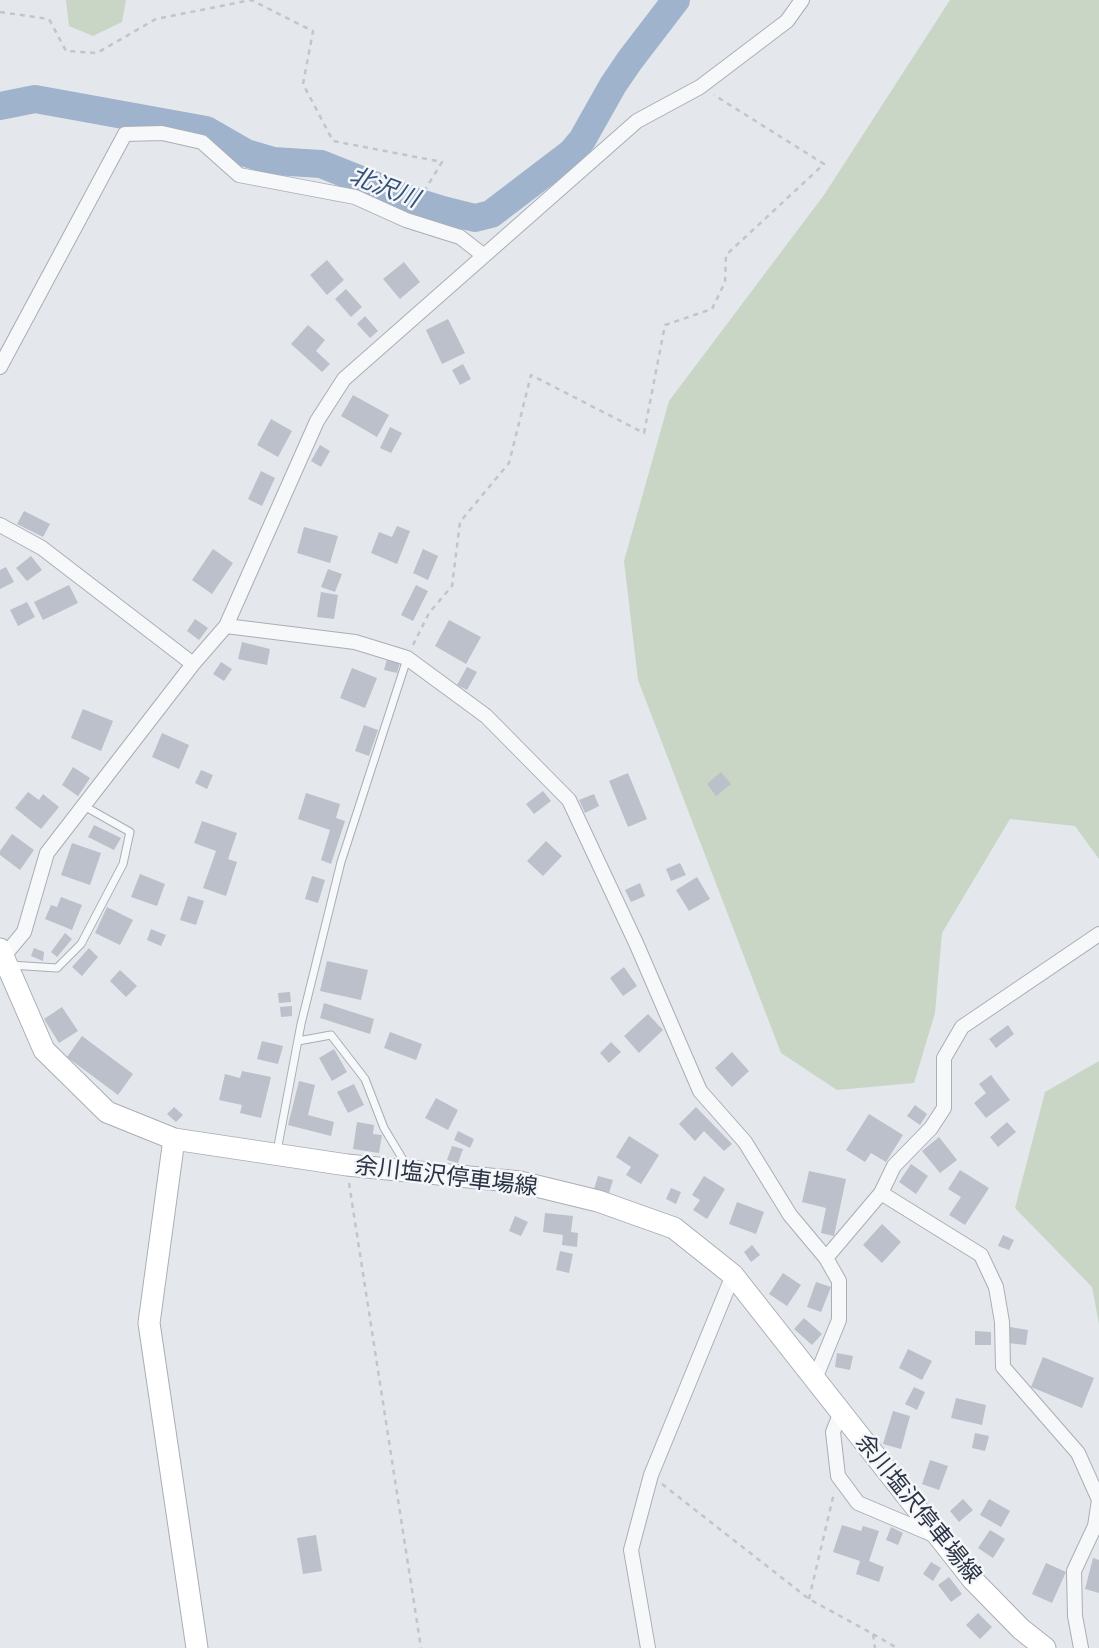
<!DOCTYPE html>
<meta charset="utf-8">
<style>
body{margin:0}
canvas{display:block;background:#e4e7ec}
</style>
<canvas width="1099" height="1648"></canvas>
<script>
const c = document.querySelector('canvas').getContext('2d');
c.lineJoin = 'round';
function paint(path, color) {
  c.fillStyle = color;
  c.fill(path, 'evenodd');
}
function toPath(rows) {
  const path = new Path2D();
  for (const r of rows) {
    path.moveTo(r[0], r[1]);
    for (let i = 2; i < r.length; i += 2) path.lineTo(r[i], r[i + 1]);
  }
  return path;
}
function stroke(path, color, width, dash) {
  c.strokeStyle = color;
  c.lineWidth = width;
  c.lineCap = dash ? 'butt' : 'round';
  c.setLineDash(dash || []);
  c.stroke(path);
}
function drawText(font, color, halo, rows, align = 'center') {
  c.font = font + ' "IBM Plex Sans","Noto Sans JP",sans-serif';
  c.lineWidth = 5;
  c.setLineDash([]);
  c.textBaseline = 'middle';
  c.strokeStyle = halo;
  c.fillStyle = color;
  for (const [text, x, y, turn = 0] of rows) {
    c.save();
    c.translate(x, y);
    c.rotate((+turn || 0) * Math.PI / 180);
    c.textAlign = isNaN(turn) ? turn : align;
    if (halo) c.strokeText(text, 0, 0);
    c.fillText(text, 0, 0);
    c.restore();
  }
}
const green = toPath([
 [66,0,126,0,122,22,93,36,69,26],
 [950,0,1099,0,1099,859,1075,826,1010,819,942,933,935,1013,914,1083,837,1090,781,1053,638,680,624,561,669,401,824,195],
 [1099,1061,1099,1324,1092,1287,1015,1208,1045,1092]
]);
const river = toPath([
 [0,106,35,99,206,130,246,153,273,161,321,164,414,201,443,210,475,218,491,214,571,153,582,140,613,85,630,60,676,0]
]);
const building = toPath([
 [327,260,344,280,327,295,310,275],
 [404,262,420,282,400,299,383,279],
 [346,289,362,307,351,317,335,299],
 [365,316,378,331,370,338,357,324],
 [448,319,465,353,442,364,426,330],
 [308,325,325,340,316,351,330,364,322,372,291,344],
 [463,364,471,379,460,385,452,370],
 [353,395,389,415,377,437,341,416],
 [271,419,292,431,278,457,257,445],
 [390,427,402,433,391,453,380,448],
 [320,445,330,451,321,467,311,461],
 [261,471,275,478,262,506,248,499],
 [24,511,50,524,43,537,17,524],
 [397,526,410,531,397,564,371,553,379,532,392,537],
 [304,527,338,536,330,563,297,553],
 [213,549,233,563,212,594,192,580],
 [423,549,438,556,428,580,413,573],
 [31,556,42,570,27,581,16,568],
 [6,567,14,582,0,589,0,570],
 [328,569,342,574,335,592,321,587],
 [69,585,78,603,43,620,34,602],
 [416,585,428,591,413,621,401,615],
 [321,592,338,595,334,619,317,617],
 [27,602,35,617,18,626,10,610],
 [195,619,208,628,199,640,187,631],
 [449,620,481,637,466,664,435,646],
 [242,642,270,649,267,665,238,659],
 [387,659,400,663,397,673,384,670],
 [221,662,232,669,224,681,213,674],
 [467,667,477,672,467,690,457,685],
 [352,668,377,678,365,708,340,698],
 [83,709,113,721,101,751,71,738],
 [364,725,378,730,369,756,355,751],
 [162,733,189,745,179,769,152,757],
 [73,767,90,778,78,796,62,785],
 [201,770,213,775,207,789,195,783],
 [721,772,731,784,716,796,707,784],
 [628,773,647,819,628,827,609,781],
 [543,791,551,801,534,814,526,804],
 [28,792,39,800,43,794,59,807,41,829,15,808],
 [306,793,340,804,336,818,345,821,331,864,321,860,330,830,298,819],
 [594,794,599,806,585,813,579,800],
 [202,821,237,833,228,859,237,862,226,896,203,888,216,851,194,843],
 [94,825,121,838,114,850,88,837],
 [12,834,34,850,20,870,0,855,0,851],
 [546,841,562,856,543,876,527,861],
 [72,843,101,853,90,885,61,875],
 [680,863,686,875,671,881,666,869],
 [140,874,165,884,157,906,131,897],
 [312,876,325,880,318,903,305,899],
 [697,877,710,899,689,911,676,890],
 [640,883,645,896,631,902,625,890],
 [188,896,204,901,196,925,180,920],
 [61,897,82,905,72,930,45,919,51,905,57,907],
 [107,907,133,920,120,945,95,933],
 [151,929,166,935,161,946,147,940],
 [65,933,72,939,57,957,51,952],
 [34,948,44,952,43,961,31,956],
 [89,948,98,957,82,976,72,967],
 [327,961,368,970,361,1000,320,991],
 [624,967,637,986,623,996,610,978],
 [120,970,137,986,126,997,110,981],
 [290,992,291,1002,279,1003,278,993],
 [324,1003,374,1019,370,1034,320,1018],
 [292,1006,292,1016,281,1017,280,1007],
 [62,1007,78,1031,59,1043,44,1019],
 [648,1014,663,1030,639,1053,624,1036],
 [1008,1025,1014,1034,996,1048,989,1039],
 [390,1032,422,1044,416,1060,384,1048],
 [82,1036,133,1074,118,1095,67,1057],
 [262,1041,283,1046,278,1064,257,1059],
 [611,1042,621,1052,609,1063,600,1053],
 [334,1049,347,1072,332,1081,319,1058],
 [732,1052,749,1071,732,1087,715,1068],
 [242,1071,271,1077,261,1118,240,1113,242,1105,219,1100,225,1074,240,1078],
 [991,1075,1010,1100,986,1118,974,1103,986,1093,979,1084],
 [299,1081,315,1085,308,1115,334,1122,331,1136,288,1125],
 [354,1084,364,1105,348,1113,337,1092],
 [436,1098,458,1110,448,1130,425,1118],
 [915,1105,927,1114,920,1125,907,1116],
 [174,1107,183,1115,176,1122,167,1114],
 [696,1107,732,1144,724,1151,704,1131,695,1141,679,1124],
 [869,1114,903,1135,886,1162,871,1153,865,1162,846,1150],
 [357,1122,374,1125,373,1134,382,1135,379,1153,353,1149],
 [1007,1122,1016,1132,998,1147,990,1137],
 [458,1131,474,1139,470,1148,454,1140],
 [629,1136,659,1155,641,1184,626,1175,631,1167,616,1157],
 [939,1137,957,1160,940,1173,922,1151],
 [452,1146,463,1149,458,1163,447,1160],
 [911,1164,928,1176,916,1194,899,1182],
 [960,1170,989,1188,965,1225,949,1215,961,1197,948,1189],
 [809,1171,846,1179,834,1236,821,1233,826,1208,802,1202],
 [598,1176,613,1180,609,1193,594,1189],
 [704,1176,725,1189,707,1219,693,1210,700,1200,692,1195],
 [671,1188,681,1192,676,1204,666,1199],
 [737,1202,764,1212,756,1234,729,1224],
 [545,1213,573,1216,571,1232,578,1233,577,1247,562,1245,563,1235,543,1232],
 [515,1216,528,1222,521,1236,509,1231],
 [882,1224,901,1242,882,1263,863,1245],
 [1003,1235,1014,1240,1009,1250,998,1246],
 [752,1245,760,1255,751,1262,744,1252],
 [560,1251,573,1254,569,1273,556,1270],
 [783,1273,801,1285,787,1306,769,1294],
 [816,1282,831,1287,821,1312,807,1307],
 [804,1318,822,1334,812,1345,794,1329],
 [1010,1327,1028,1330,1026,1345,1008,1343],
 [975,1331,991,1332,991,1345,975,1345],
 [908,1349,932,1361,922,1380,899,1368],
 [837,1353,853,1356,850,1370,835,1367],
 [1043,1357,1094,1378,1082,1408,1031,1387],
 [914,1387,925,1392,917,1410,905,1404],
 [956,1398,986,1405,982,1425,951,1418],
 [893,1411,910,1416,901,1449,883,1444],
 [975,1433,989,1436,985,1451,972,1448],
 [930,1460,948,1466,939,1490,922,1484],
 [963,1499,973,1510,959,1522,950,1511],
 [989,1499,1010,1511,1001,1527,980,1515],
 [842,1525,861,1531,863,1526,879,1531,869,1561,884,1567,879,1582,856,1574,860,1561,833,1552],
 [891,1527,903,1533,898,1545,886,1540],
 [990,1530,1005,1539,993,1558,978,1548],
 [316,1535,322,1571,303,1574,297,1538],
 [1093,1558,1099,1560,1099,1593,1085,1589],
 [931,1562,941,1568,933,1581,923,1574],
 [1046,1563,1066,1572,1052,1603,1032,1594],
 [949,1577,962,1594,951,1602,938,1585],
 [978,1613,992,1627,980,1639,966,1625]
]);
const path = toPath([
 [0,12,49,19,66,51,97,53,156,19,251,0,313,31,303,84,333,141,442,162,414,208],
 [413,645,429,613,452,586,460,522,509,463,531,375,644,433,665,325,712,309,725,282,726,255,824,164,714,95],
 [349,1183,421,1648],
 [662,1484,809,1599,873,1634,875,1648],
 [809,1599,834,1493],
 [873,1634,897,1648]
]);
const lane = toPath([
 [10,965,57,968,81,944,123,864,130,832,84,806],
 [298,1041,331,1035,365,1079,384,1128,408,1168],
 [277,1151,301,1024,341,862,407,659]
]);
const street = toPath([
 [0,367,125,134,162,133,202,142,239,175,355,197,406,220,460,237,483,255],
 [0,525,42,548,193,664],
 [226,626,355,642,407,658,486,716,569,800,636,943,700,1091,745,1142,790,1215,826,1258,839,1281,839,1320,815,1379],
 [0,957,3,957,24,932,47,853,193,664,226,626,317,421,344,379,637,121,700,87,787,21,802,0],
 [881,1193,981,1255,996,1287,1002,1322,1003,1367,1078,1453,1099,1500,1095,1526,1074,1571,1075,1616,1081,1648],
 [826,1258,881,1193,894,1166,931,1128,944,1108,944,1058,962,1027,1099,934],
 [841,1412,833,1432,838,1476,858,1503,936,1536],
 [648,1648,631,1550,651,1475,733,1275]
]);
const secondary = toPath([
 [0,949,44,1050,107,1112,174,1139,347,1165,520,1182,598,1201,674,1228,733,1275,973,1580,1021,1629,1045,1648],
 [174,1139,149,1323,197,1648]
]);
const streetNames = [
 ["余川塩沢停車場線",446,1177,7],
 ["余川塩沢停車場線",918,1509,51]
];
const waterNames = [
 ["北沢川",384,188,21]
];
paint(green, '#c9d6c5');
stroke(river, '#9fb4cc', 28);
paint(building, '#bbc0ca');
stroke(lane, '#a9aeb7', 9);
stroke(street, '#a9aeb7', 16);
stroke(secondary, '#a9aeb7', 23);
stroke(path, '#c2c5cb', 2.5, [5, 5]);
stroke(lane, '#f7f8fa', 7);
stroke(street, '#f7f8fa', 14);
stroke(secondary, '#fff', 21);
drawText('23px', '#2b3445', '#f4f6f9', streetNames);
drawText('italic 24px', '#34527a', '#f4f6f9', waterNames);
</script>
